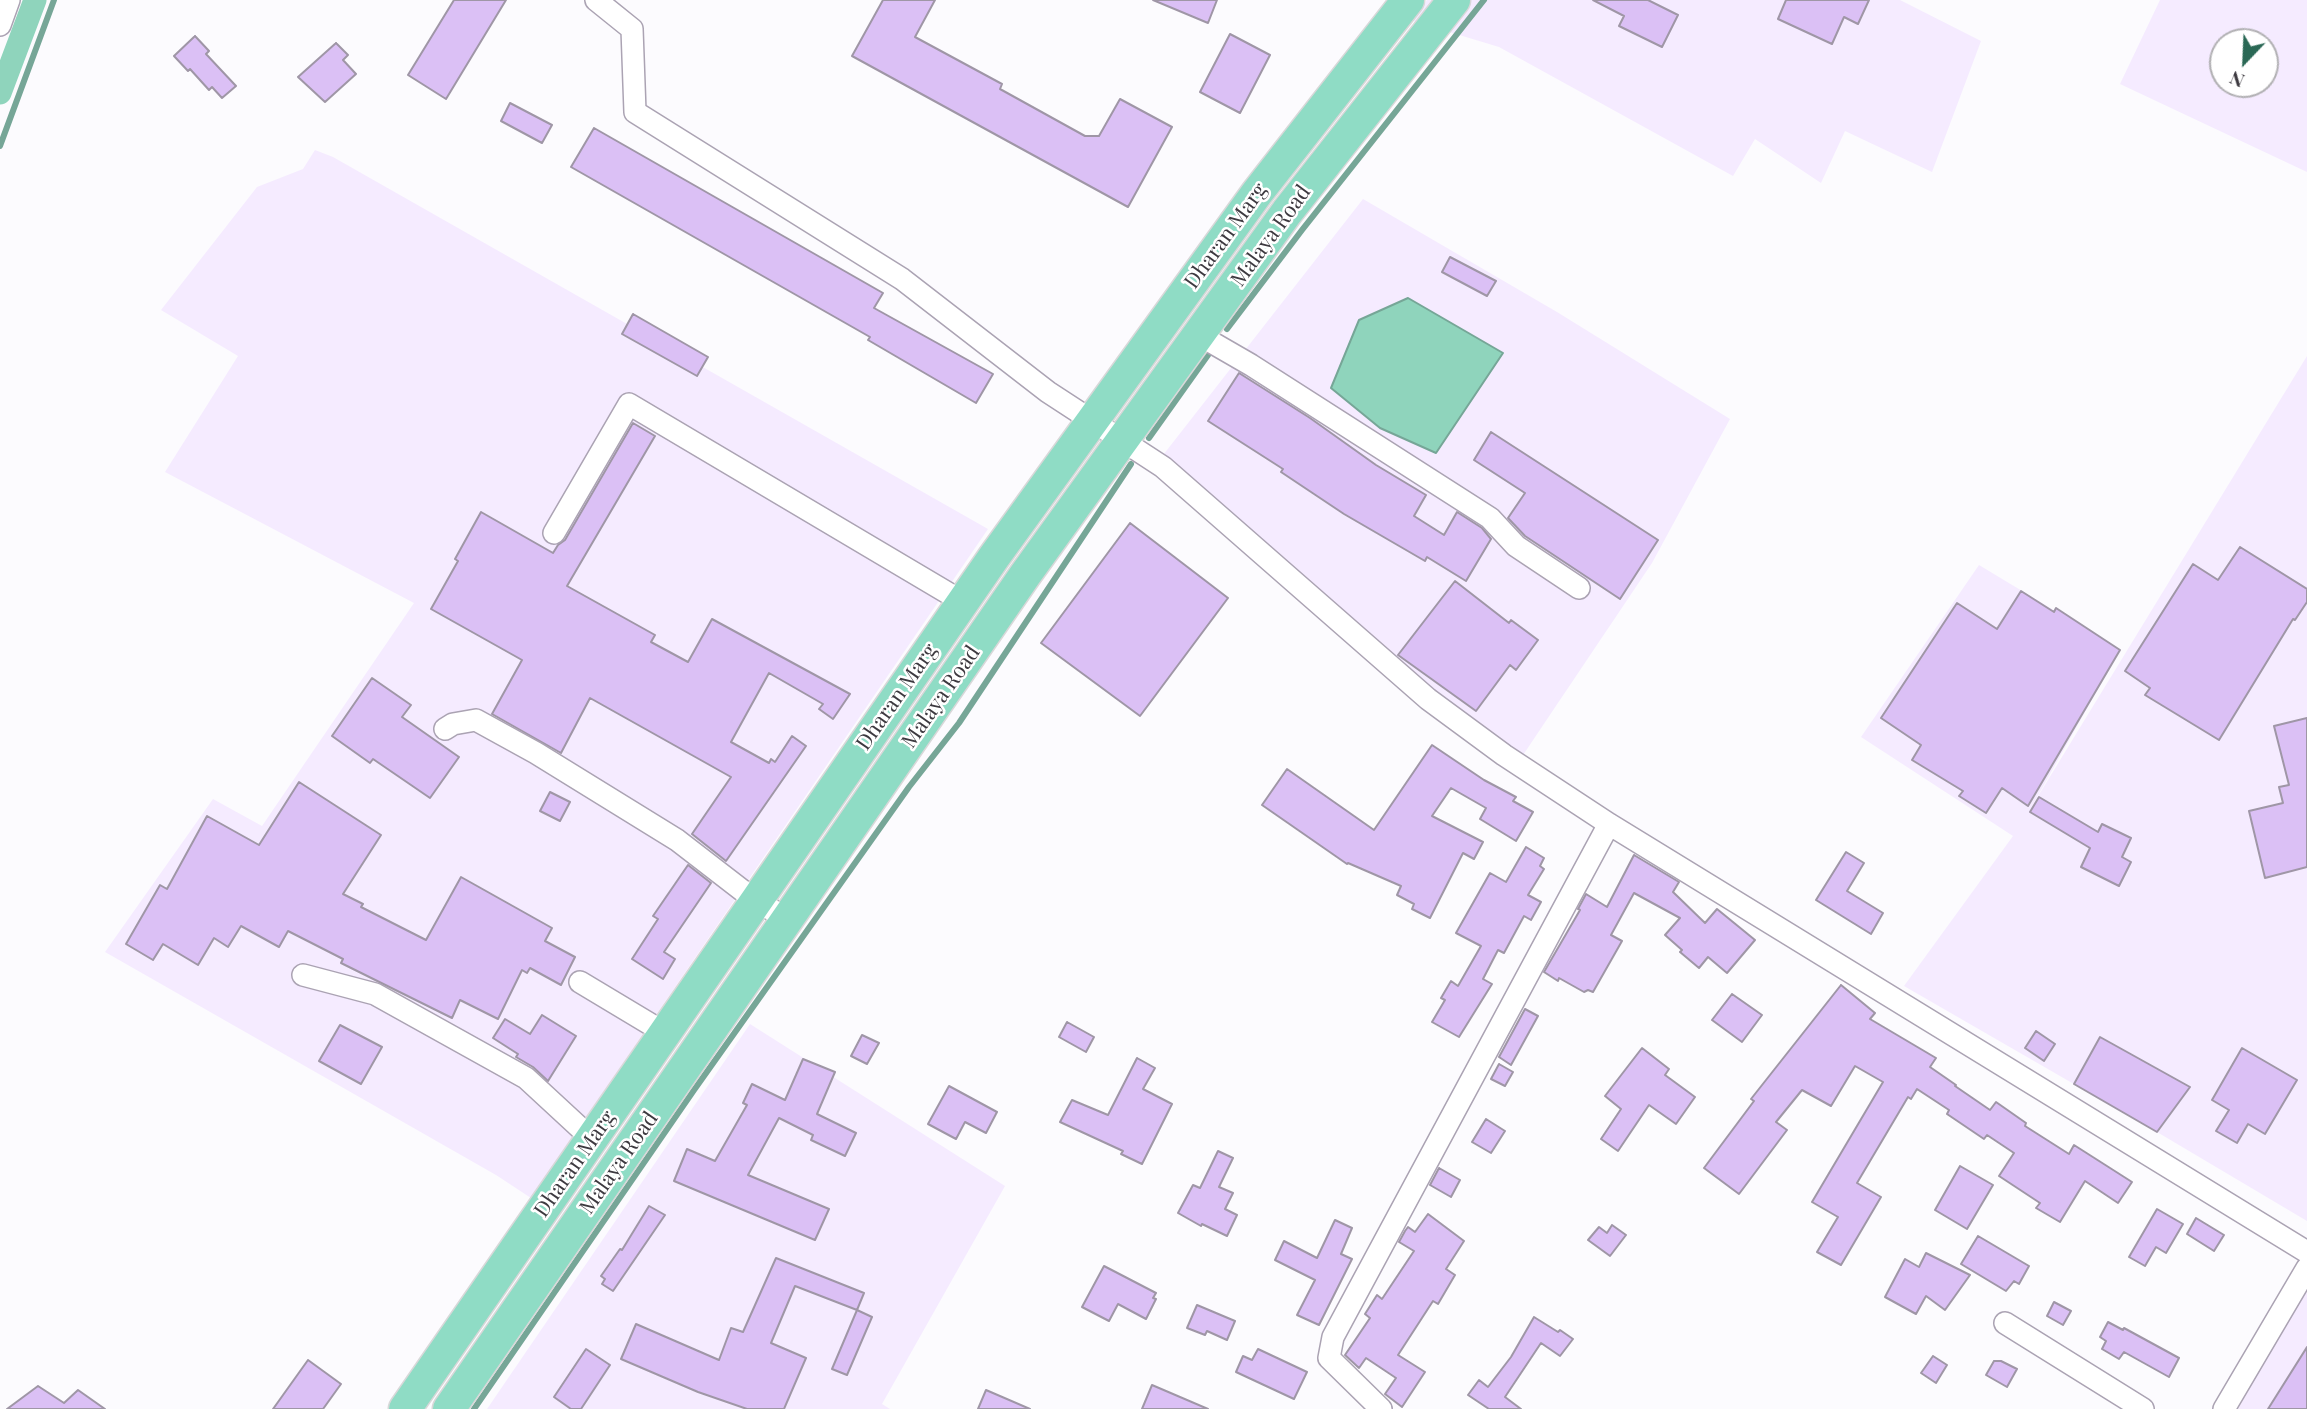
<!DOCTYPE html>
<style>
body{margin:0}
#map{position:relative;width:2307px;height:1409px;overflow:hidden;background:#fcfbfe;font-family:"Playfair Display",serif}
canvas{display:block}
.north{position:absolute;left:2209px;top:28px;width:70px;height:70px;box-sizing:border-box;background:#fff;border:2px solid #b1b0b3;border-radius:50%;rotate:203deg;font-size:19px;font-weight:700;line-height:28px;text-align:center;color:#3d3a40}
.north::after{content:'';display:block;margin:auto;width:24px;height:32px;background:#2a6855;clip-path:polygon(50% 0,100% 100%,50% 72%,0 100%)}
</style>
<div id="map">
<canvas width="2307" height="1409"></canvas>
<div class="north">N</div>
</div>
<script>
const c = document.querySelector('canvas').getContext('2d');
c.lineJoin = 'round';
function paint(path, color) {
  c.fillStyle = color;
  c.fill(path, 'evenodd');
}
function toPath(rows) {
  const path = new Path2D();
  for (const r of rows) {
    path.moveTo(r[0], r[1]);
    for (let i = 2; i < r.length; i += 2) path.lineTo(r[i], r[i + 1]);
  }
  return path;
}
function stroke(path, color, width, dash) {
  c.strokeStyle = color;
  c.lineWidth = width;
  c.lineCap = dash ? 'butt' : 'round';
  c.setLineDash(dash || []);
  c.stroke(path);
}
function drawText(font, color, halo, rows, align = 'center') {
  c.font = font + ' "Playfair Display",serif';
  c.lineWidth = 5;
  c.setLineDash([]);
  c.textBaseline = 'middle';
  c.strokeStyle = halo;
  c.fillStyle = color;
  for (const [text, x, y, turn = 0] of rows) {
    c.save();
    c.translate(x, y);
    c.rotate((+turn || 0) * Math.PI / 180);
    c.textAlign = isNaN(turn) ? turn : align;
    if (halo) c.strokeText(text, 0, 0);
    c.fillText(text, 0, 0);
    c.restore();
  }
}
const built = toPath([
 [1427,0,1900,0,1981,41,1932,172,1845,131,1821,183,1755,139,1733,176,1499,47,1413,21],
 [2160,0,2307,0,2307,172,2120,84],
 [2223,42,2265,42,2265,84,2223,84],
 [315,150,333,157,988,529,531,1198,496,1175,105,952,213,799,262,826,414,603,165,472,238,356,161,310,257,187,303,169],
 [1363,199,1557,312,1730,419,1652,563,1521,758,1426,696,1160,459],
 [2307,356,2307,1221,2157,1132,1904,986,2013,836,1861,737,1979,565,2120,650,2032,806],
 [750,1024,1005,1186,882,1404,890,1409,487,1409],
 [2304,1291,2307,1293,2307,1409,2238,1409]
]);
const water = toPath([
 [1408,298,1503,353,1436,453,1380,428,1331,388,1359,320,1408,298]
]);
const stream = toPath([
 [0,146,54,0],
 [1227,329,1302,230,1484,0],
 [1149,438,1213,348],
 [474,1409,694,1090,909,787,959,723,1131,464]
]);
const canal = toPath([
 [0,93,35,0]
]);
const building = toPath([
 [454,0,506,0,446,99,408,75,454,0],
 [883,0,935,0,915,37,1002,84,1000,89,1085,136,1099,136,1120,99,1172,127,1128,207,852,56,883,0],
 [1153,0,1217,0,1208,23,1153,0],
 [1593,0,1648,0,1678,15,1662,47,1619,26,1624,16,1593,0],
 [1786,0,1869,0,1858,24,1844,17,1832,44,1778,19,1786,0],
 [1230,34,1270,55,1240,113,1200,92,1230,34],
 [195,36,209,51,206,54,236,86,222,98,212,87,209,90,190,69,188,71,174,56,195,36],
 [336,43,348,55,343,60,356,74,325,102,298,77,336,43],
 [510,103,552,125,542,143,501,121,510,103],
 [594,128,883,293,874,308,993,374,976,403,868,340,870,337,571,167,594,128],
 [1450,257,1496,281,1487,296,1442,272,1450,257],
 [633,314,708,357,697,376,622,334,633,314],
 [1239,373,1310,418,1376,465,1426,495,1414,516,1444,535,1457,512,1482,528,1491,539,1466,581,1427,557,1425,561,1344,514,1281,472,1283,469,1208,421,1239,373],
 [633,423,655,436,567,586,655,635,651,642,688,662,712,619,850,694,833,719,819,709,823,704,769,673,731,742,769,763,771,759,775,762,792,736,806,746,726,861,692,834,731,777,590,698,561,753,492,714,522,660,431,609,458,561,455,559,481,512,553,553,558,545,565,540,633,423],
 [1491,432,1658,540,1620,599,1525,536,1508,518,1525,493,1474,460,1491,432],
 [1130,523,1228,598,1140,716,1041,643,1130,523],
 [2240,547,2307,589,2307,602,2295,620,2293,619,2219,740,2145,695,2150,688,2125,671,2193,564,2218,580,2240,547],
 [1455,581,1509,623,1511,620,1538,640,1516,670,1510,665,1476,711,1398,655,1455,581],
 [2021,591,2054,612,2056,608,2120,650,2028,806,2002,788,1986,813,1959,796,1963,791,1912,760,1921,745,1881,718,1957,603,1997,629,2021,591],
 [372,678,411,705,402,717,459,757,430,798,373,759,370,763,332,736,372,678],
 [2307,718,2307,867,2265,878,2249,811,2283,803,2279,787,2289,785,2274,726,2307,718],
 [1432,745,1484,780,1516,797,1513,801,1533,812,1516,841,1480,819,1486,808,1451,788,1432,816,1483,842,1474,859,1463,853,1430,918,1412,909,1414,904,1397,895,1401,886,1348,863,1347,864,1262,805,1287,769,1374,830,1432,745],
 [299,782,381,835,343,894,363,904,361,907,426,940,461,877,552,928,545,941,575,957,561,985,530,968,527,973,522,970,498,1019,460,1000,452,1018,341,963,343,959,288,931,279,947,241,926,228,947,214,938,198,965,163,944,153,960,126,944,160,885,167,889,207,816,259,845,299,782],
 [550,792,570,802,560,821,540,811,550,792],
 [2039,797,2098,832,2102,824,2131,838,2122,857,2131,862,2119,886,2081,867,2090,848,2030,812,2039,797],
 [1526,847,1544,858,1540,866,1544,869,1528,895,1541,902,1531,920,1524,916,1504,953,1498,950,1483,979,1492,984,1459,1037,1432,1022,1445,1000,1441,998,1451,981,1458,986,1481,946,1456,933,1490,873,1506,882,1526,847],
 [1846,852,1864,863,1847,891,1883,913,1871,934,1816,900,1846,852],
 [1634,855,1679,882,1673,892,1705,923,1717,909,1755,940,1727,973,1708,957,1699,968,1680,952,1682,950,1665,935,1680,918,1634,893,1611,935,1622,941,1593,992,1588,990,1584,992,1559,978,1558,981,1544,972,1580,910,1578,909,1586,894,1607,907,1634,855],
 [688,865,711,883,664,952,675,959,663,979,632,959,658,919,653,916,688,865],
 [1841,985,1875,1013,1870,1019,1936,1058,1930,1067,1956,1085,1955,1086,1990,1110,1996,1102,2026,1123,2025,1126,2069,1154,2074,1145,2132,1182,2118,1203,2085,1181,2060,1222,2036,1208,2040,1203,1999,1176,2014,1153,1987,1135,1984,1139,1947,1114,1949,1110,1917,1089,1911,1099,1908,1097,1857,1183,1881,1197,1841,1265,1817,1252,1838,1217,1812,1202,1883,1082,1855,1066,1831,1106,1802,1090,1776,1122,1787,1130,1739,1194,1704,1168,1754,1101,1751,1099,1841,985],
 [1732,994,1762,1015,1742,1042,1712,1020,1732,994],
 [1525,1009,1538,1016,1511,1065,1499,1057,1525,1009],
 [542,1015,576,1036,548,1081,533,1067,516,1057,518,1054,493,1038,505,1019,530,1034,542,1015],
 [1067,1022,1094,1037,1086,1052,1059,1037,1067,1022],
 [340,1025,382,1047,361,1084,319,1061,340,1025],
 [2036,1031,2055,1044,2044,1061,2025,1048,2036,1031],
 [862,1035,879,1043,867,1064,851,1056,862,1035],
 [2100,1037,2190,1087,2157,1132,2074,1084,2100,1037],
 [1642,1048,1669,1069,1665,1075,1695,1097,1676,1124,1649,1105,1618,1151,1601,1139,1621,1109,1605,1096,1642,1048],
 [2242,1048,2297,1080,2265,1134,2248,1124,2237,1143,2216,1131,2229,1110,2212,1100,2242,1048],
 [1137,1058,1155,1068,1143,1089,1172,1104,1142,1164,1121,1154,1123,1151,1060,1122,1072,1100,1108,1115,1137,1058],
 [803,1059,835,1072,817,1114,856,1133,845,1156,811,1140,813,1135,779,1118,748,1175,829,1209,815,1240,674,1181,687,1149,715,1161,747,1105,743,1103,752,1084,785,1100,803,1059],
 [1499,1064,1513,1072,1505,1086,1491,1079,1499,1064],
 [949,1086,997,1112,986,1133,965,1122,956,1139,928,1124,949,1086],
 [1486,1119,1505,1131,1491,1153,1472,1142,1486,1119],
 [1218,1151,1233,1158,1219,1187,1233,1193,1225,1209,1237,1215,1227,1236,1202,1224,1201,1226,1178,1213,1193,1185,1200,1188,1218,1151],
 [1960,1166,1993,1185,1967,1229,1935,1210,1960,1166],
 [1439,1168,1460,1180,1451,1197,1430,1185,1439,1168],
 [649,1206,665,1215,613,1291,602,1284,605,1279,601,1276,620,1249,622,1250,649,1206],
 [2157,1209,2183,1224,2166,1253,2156,1247,2145,1266,2129,1257,2157,1209],
 [1428,1214,1464,1241,1446,1269,1455,1275,1438,1304,1433,1301,1398,1355,1425,1372,1402,1407,1385,1394,1396,1378,1366,1358,1359,1368,1345,1355,1370,1318,1365,1314,1377,1295,1382,1299,1414,1251,1399,1242,1405,1231,1408,1227,1415,1232,1428,1214],
 [2196,1218,2224,1235,2214,1251,2187,1234,2196,1218],
 [1335,1220,1352,1228,1341,1254,1352,1259,1319,1325,1297,1315,1315,1280,1275,1260,1284,1241,1317,1258,1335,1220],
 [1612,1225,1626,1235,1610,1256,1588,1240,1599,1227,1607,1233,1612,1225],
 [1978,1236,2029,1266,2019,1284,2014,1281,2006,1291,1961,1264,1978,1236],
 [1926,1253,1970,1275,1945,1310,1926,1296,1916,1314,1885,1297,1905,1259,1919,1267,1926,1253],
 [776,1258,864,1293,857,1310,795,1286,771,1343,806,1358,784,1409,747,1409,698,1392,621,1359,636,1324,719,1360,731,1328,743,1332,776,1258],
 [1104,1266,1156,1293,1153,1298,1156,1299,1146,1319,1118,1304,1109,1321,1082,1307,1104,1266],
 [2054,1302,2071,1311,2063,1325,2047,1316,2054,1302],
 [1197,1305,1235,1321,1227,1340,1207,1331,1205,1335,1187,1328,1197,1305],
 [857,1310,872,1317,847,1375,832,1369,857,1310],
 [1534,1317,1558,1332,1560,1330,1573,1339,1560,1356,1541,1343,1505,1397,1521,1409,1489,1409,1468,1395,1479,1380,1488,1387,1511,1357,1534,1317],
 [2108,1322,2123,1330,2124,1328,2179,1358,2169,1377,2124,1352,2119,1359,2102,1349,2106,1341,2100,1337,2108,1322],
 [2307,1347,2307,1409,2268,1409,2307,1347],
 [586,1349,610,1365,581,1409,571,1409,554,1397,586,1349],
 [1258,1349,1307,1372,1294,1399,1236,1372,1243,1356,1252,1360,1258,1349],
 [1933,1356,1947,1365,1936,1383,1921,1373,1933,1356],
 [308,1360,341,1384,323,1409,273,1409,308,1360],
 [1994,1361,2001,1361,2017,1369,2007,1387,1986,1375,1994,1361],
 [1152,1385,1208,1409,1142,1409,1152,1385],
 [38,1386,64,1403,78,1390,105,1409,7,1409,38,1386],
 [986,1390,1030,1409,978,1409,986,1390]
]);
const street = toPath([
 [596,0,632,29,635,112,902,279,1048,392,1163,467,1428,699,1504,755,1609,824,2307,1252],
 [0,25,9,0],
 [1199,335,1251,365,1490,518,1516,546,1579,588],
 [554,533,629,404,963,602],
 [445,729,453,724,476,720,536,753,677,840,756,901,788,919],
 [303,975,375,994,526,1078,592,1139],
 [580,982,665,1033],
 [2005,1323,2143,1409],
 [1381,1409,1329,1358,1333,1337,1609,824],
 [2224,1409,2307,1268]
]);
const primary = toPath([
 [405,1409,994,557,1257,193,1408,0],
 [449,1409,1025,575,1287,212,1454,0]
]);
const streetNames = [
 ["Dharan Marg",1226,236,-54],
 ["Malaya Road",1271,236,-54],
 ["Dharan Marg",897,697,-55],
 ["Malaya Road",941,697,-55],
 ["Malaya Road",619,1163,-55],
 ["Dharan Marg",575,1164,-55]
];
paint(built, '#f5ebff');
paint(water, '#8fd4bc');
stroke(water, '#76a697', 2);
stroke(stream, '#76a697', 6);
stroke(canal, '#8fd4bc', 23);
paint(building, '#dbc0f5');
stroke(building, '#9f96a6', 2);
stroke(street, '#aba3b3', 24);
stroke(primary, '#d8d8d9', 35);
stroke(street, '#fff', 21);
stroke(primary, '#8fdcc5', 32);
drawText('21px', '#3d3a40', '#fff', streetNames);
</script>
